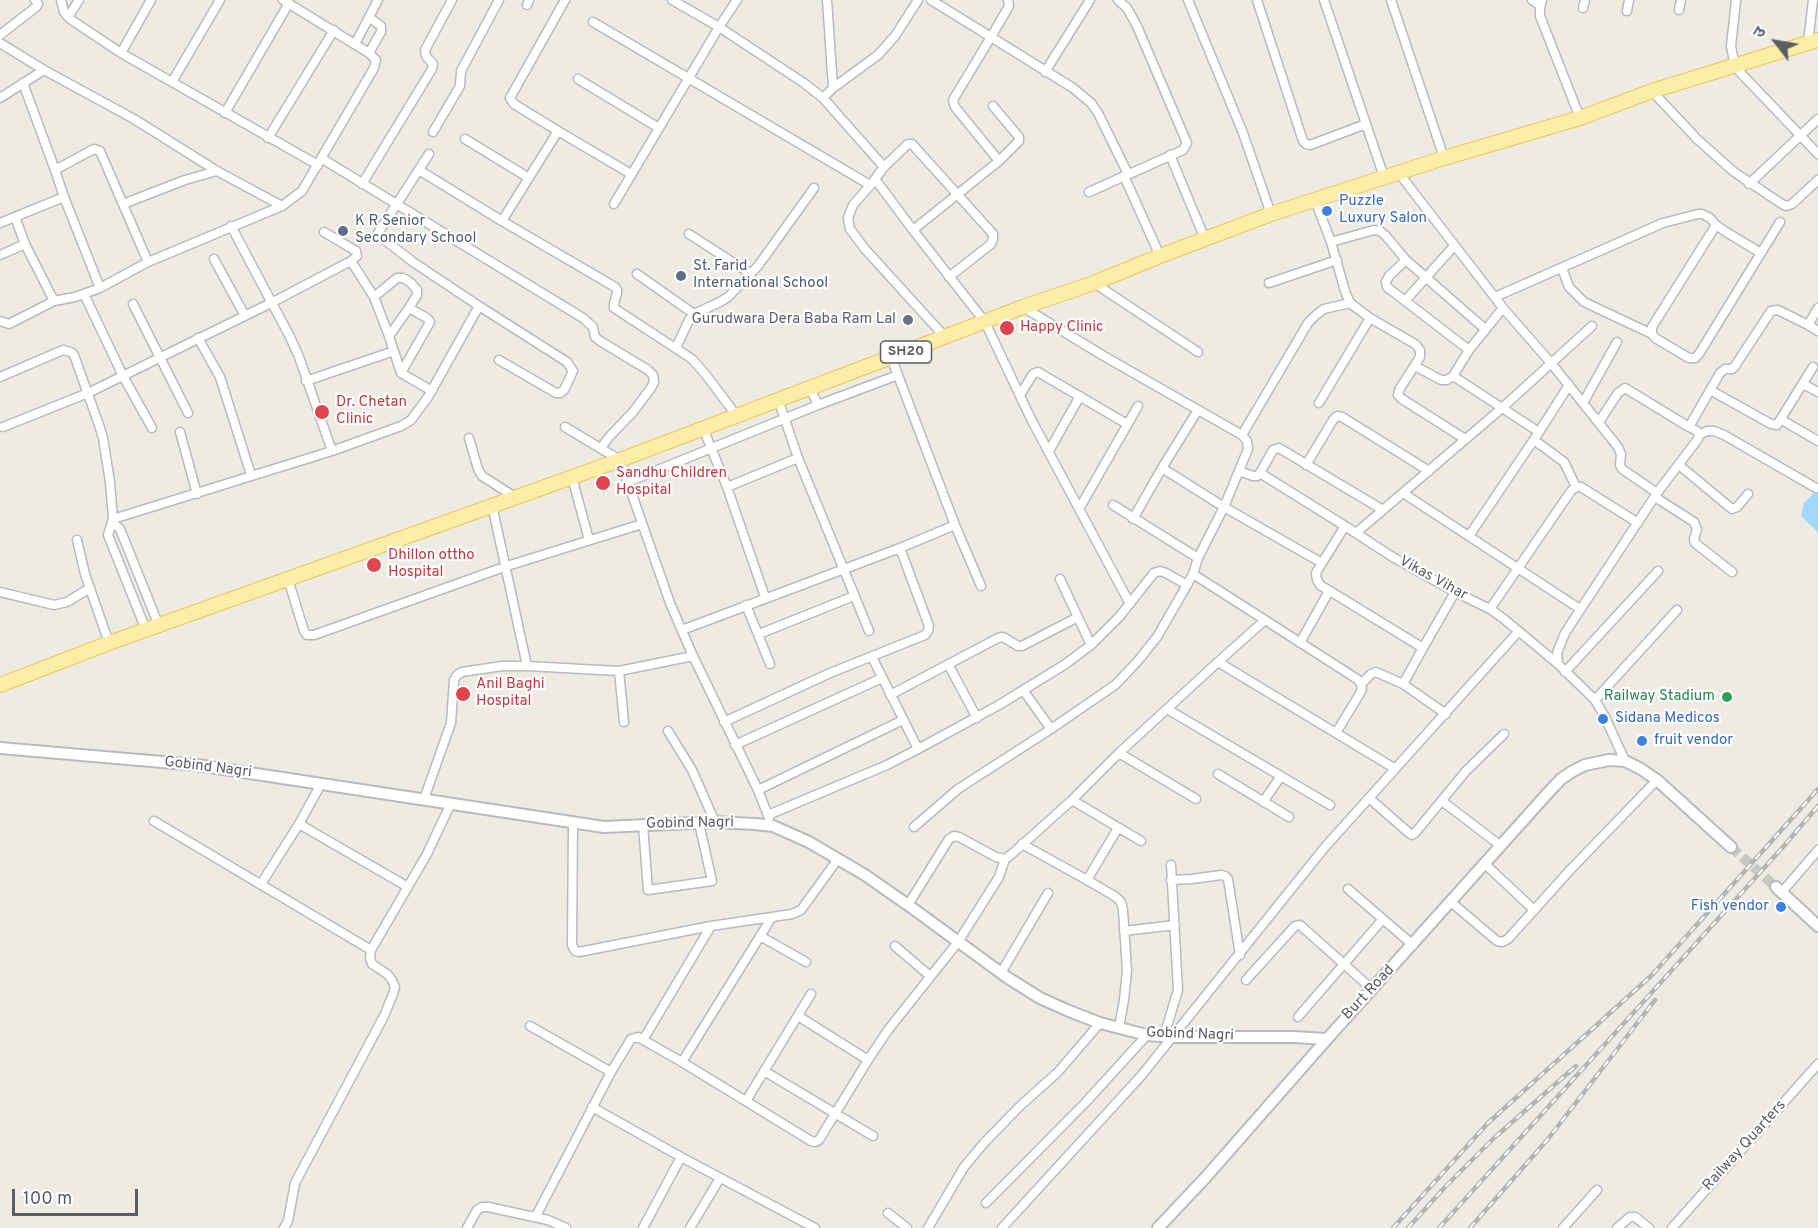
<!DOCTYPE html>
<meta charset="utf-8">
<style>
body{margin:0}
#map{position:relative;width:1818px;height:1228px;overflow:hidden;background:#edebe2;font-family:Overpass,"Noto Sans Devanagari",sans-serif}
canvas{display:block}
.north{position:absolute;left:1746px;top:12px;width:60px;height:60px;-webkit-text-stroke:4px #fff;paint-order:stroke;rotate:301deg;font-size:16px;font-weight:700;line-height:24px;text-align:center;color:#5b5e63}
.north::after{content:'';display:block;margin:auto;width:21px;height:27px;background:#5b5e63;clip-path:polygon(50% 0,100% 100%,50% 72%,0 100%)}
.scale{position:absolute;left:12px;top:1189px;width:126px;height:27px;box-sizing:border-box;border:3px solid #5b5e63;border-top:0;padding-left:8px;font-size:18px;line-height:21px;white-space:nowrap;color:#5b5e63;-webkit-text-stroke:4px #fff;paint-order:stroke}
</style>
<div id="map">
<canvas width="1818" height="1228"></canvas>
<div class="north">उ</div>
<div class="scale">100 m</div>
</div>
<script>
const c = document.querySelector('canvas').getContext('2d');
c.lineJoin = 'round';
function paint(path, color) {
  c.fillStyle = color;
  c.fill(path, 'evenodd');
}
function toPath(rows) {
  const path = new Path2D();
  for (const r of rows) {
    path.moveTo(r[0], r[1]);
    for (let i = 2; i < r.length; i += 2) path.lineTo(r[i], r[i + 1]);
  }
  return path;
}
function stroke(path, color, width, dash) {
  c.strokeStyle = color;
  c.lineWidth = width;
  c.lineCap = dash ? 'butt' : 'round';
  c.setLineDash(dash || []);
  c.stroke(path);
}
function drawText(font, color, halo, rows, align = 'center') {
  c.font = font + ' Overpass,sans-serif';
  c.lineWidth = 4.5;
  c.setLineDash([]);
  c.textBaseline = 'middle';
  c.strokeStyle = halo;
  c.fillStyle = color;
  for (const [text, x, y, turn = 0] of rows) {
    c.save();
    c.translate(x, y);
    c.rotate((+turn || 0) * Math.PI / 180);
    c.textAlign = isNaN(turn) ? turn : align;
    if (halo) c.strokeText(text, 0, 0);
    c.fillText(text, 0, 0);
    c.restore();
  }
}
const water = toPath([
 [1818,489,1818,532,1801,516,1804,503]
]);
const tertiaryTunnel = toPath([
 [1731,847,1776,887]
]);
const minor = toPath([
 [61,0,64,12,70,19,121,53,318,165],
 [672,0,719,27,804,83,823,98],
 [827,0,833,88,823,98,884,167,875,179,913,230,985,322,1031,419,1130,604],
 [931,0,991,37,1009,6,1008,0],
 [1188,0,1243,133,1271,214],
 [1257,0,1303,141,1306,144,1310,145,1366,124,1384,177],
 [1324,0,1366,124],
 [1391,0,1444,158],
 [1532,0,1540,5],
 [1542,0,1540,8,1540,16,1580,118],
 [1736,0,1731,46,1735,67,1818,154],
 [527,5,529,0],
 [1583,8,1585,0],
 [1679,10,1681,0],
 [1627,11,1629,0],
 [68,17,79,0],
 [593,22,870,185],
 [0,35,36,7,38,4,35,0],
 [0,43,44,70,134,119,217,171,282,206],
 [1808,43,1813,0],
 [355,44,378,0],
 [121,53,151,0],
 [369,53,381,32,381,26,370,18],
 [1045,72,1090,0],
 [578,79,659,128],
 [172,82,220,0],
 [23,83,55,170,64,197,100,288],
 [833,88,878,55,895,36,918,0],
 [1652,91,1697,139,1734,172,1782,204,1786,206,1792,204,1818,180],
 [0,98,44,70],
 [225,113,289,3],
 [558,131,514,104,510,98,565,0],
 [433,132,460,86,461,71,499,0],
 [268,138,334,30],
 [465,139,529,178],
 [429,154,378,233,381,237,413,262,479,306],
 [1170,155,1205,239],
 [321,158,583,318,593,327,595,337,600,341,648,370,653,375,654,382,651,388,633,412,609,437,601,448],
 [999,161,955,107,953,100,991,37,1073,88,1091,103,1098,113,1128,174],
 [884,167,908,144,912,144,993,234,993,239,991,244,949,277],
 [55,170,94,149,100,151,148,262],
 [419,170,502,221,615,287,617,290,617,293,614,304,614,308,692,359,706,375,736,415],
 [1398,172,1503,308,1551,363,1618,447,1621,454,1620,465,1622,469,1657,493],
 [1124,176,1160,256],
 [874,181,853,205,848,218,850,229,865,249,945,337],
 [362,184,432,69,433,64,426,56,425,50,452,0],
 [1749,184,1818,119],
 [1089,192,1183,150,1187,143,1137,26,1127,8,1118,0],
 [1315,200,1331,242,1345,291,1350,303,1370,318,1415,344,1420,350,1420,357,1399,390,1398,395,1402,399,1465,439],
 [123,204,185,180,217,171],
 [614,204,719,27,737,0],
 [15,217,25,244,54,301],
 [502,221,558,131,631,174],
 [0,223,64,197],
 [1716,225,1652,327,1652,334,1655,338,1689,358,1695,358,1699,354,1780,222],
 [231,226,290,337,299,357,332,451],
 [913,230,999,161,1019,141,1019,137,993,106],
 [689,234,751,274],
 [1331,242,1374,230,1380,231,1385,235,1406,260],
 [0,255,25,244],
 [214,259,245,316],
 [351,261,374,297,389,336,401,373,432,391],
 [1562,268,1569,287,1584,302,1652,334],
 [637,274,694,314],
 [1094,283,1198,352],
 [1269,283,1337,260],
 [84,294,123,376,152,428],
 [374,297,397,278,403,278,410,282,417,290,417,295,409,308],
 [1495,297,1663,223,1698,214,1702,214,1710,218,1716,225,1726,232,1761,253],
 [1405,301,1454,246],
 [133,304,188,413],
 [1023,307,1102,355,1242,435],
 [0,321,9,324,54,301,75,297,100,288,148,262,282,206,302,191,374,68,376,60,369,53,283,0],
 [1808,325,1818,331],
 [1485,329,1406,260,1389,276,1386,282,1387,287,1469,350,1503,308],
 [389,336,409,308,427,318,430,322,401,373],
 [198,338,220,377,251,475],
 [676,348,689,320,694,314,720,302,728,297,758,266,814,188],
 [1469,350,1453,376,1539,432,1469,536],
 [891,357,955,525,981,586],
 [1415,366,1441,380,1447,380,1453,376],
 [0,377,63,350,71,352,74,355,99,425,103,438,110,482,113,519,108,535,146,630],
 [306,381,394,351],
 [1803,384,1818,392],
 [1710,390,1771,424,1777,425,1813,367],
 [1020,395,1033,374,1038,372,1127,424],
 [778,399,798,458,869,631],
 [1319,403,1370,318],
 [1583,403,1617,342],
 [818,405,898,375],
 [1198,410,1162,468,1224,507,1322,563,1345,526],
 [1782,420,1818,441],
 [1599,422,1618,393,1625,388,1689,427],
 [3,427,88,393,271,303,351,261,357,256,356,251,324,232],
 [565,427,620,460,670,603,693,656,758,790,769,818],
 [703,428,727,487,765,597],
 [180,432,197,494],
 [1539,432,1569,385],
 [1699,435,1707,431,1714,431,1724,435,1816,488],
 [469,438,478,469,482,476,515,497],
 [1534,440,1564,462,1576,487],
 [1049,451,1080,396],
 [1306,465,1333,420,1337,416,1342,417,1429,471],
 [1679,465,1732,509,1737,507,1748,494],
 [1239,471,1253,476,1257,476,1260,473,1273,450,1279,448,1383,510],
 [1260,473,1345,526,1391,556,1455,592,1490,609,1504,619,1558,664,1595,700,1605,717,1625,761],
 [572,477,589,540],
 [628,482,818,405,810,388],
 [727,487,798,458],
 [1403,493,1580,609],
 [1655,497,1694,522,1697,529,1694,539,1695,543,1732,572],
 [492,505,527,666],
 [1113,505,1198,558],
 [1079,509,1138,406],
 [113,519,332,451,401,426,411,420,428,397,479,306,567,362,573,371,564,390,560,393,556,393,499,360],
 [1133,519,1162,468],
 [112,522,120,529,159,626],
 [1356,533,1502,408,1592,326],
 [77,540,85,574,109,643],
 [1322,563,1316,573,1317,580,1320,585,1423,648,1455,592],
 [288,579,304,631,307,635,314,635,507,566,642,524],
 [1060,579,1091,645],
 [0,592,54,605,67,602,90,588],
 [746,605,770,664],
 [1490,609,1571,491,1576,487,1581,487,1638,523],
 [1265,620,1193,574,1198,558,1224,507,1248,449,1247,441,1242,435,1308,323,1316,315,1324,309,1350,303],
 [682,630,900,548,955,525],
 [759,634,854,596],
 [1300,643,1329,591],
 [1423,648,1403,684,1446,714],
 [872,657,918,749],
 [1218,662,1394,768],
 [948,664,977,718],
 [1558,664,1557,653,1565,633,1657,493,1698,439,1699,435,1697,431,1689,427,1720,373,1725,369,1732,369,1735,366,1771,311,1778,310,1808,325,1818,308],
 [619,671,624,722],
 [1565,672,1658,571],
 [1361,684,1371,674,1376,672,1403,684],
 [1023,690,1051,729,1115,685,1137,662,1157,637,1187,585],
 [890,695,998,638,1003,637,1018,646,1022,646,1078,617],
 [1595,700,1677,610],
 [1167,709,1330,805],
 [724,722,830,673,925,635,928,631,929,626,900,548],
 [668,731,692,770,715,822],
 [735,745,882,678],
 [1119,753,1196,799],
 [1218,774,1289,817],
 [758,790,903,720],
 [1369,798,1409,833,1412,835,1415,833,1466,771,1504,734],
 [424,799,451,723,454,680,457,675,462,672,502,666,527,666,619,671,693,656],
 [1072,800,1141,841],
 [1442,801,1501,846],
 [1263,802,1281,776],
 [768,815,887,765,918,749,999,705,1064,665,1091,645,1119,617,1154,573,1160,571,1166,573,1187,585,1193,574],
 [154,821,371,950],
 [573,822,572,945,575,951,579,952,711,926,772,917],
 [299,824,408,887],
 [643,825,648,890,712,881,699,823],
 [914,827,958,789,1051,729],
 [1022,844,1087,880,1116,897,1121,902,1123,910,1127,971,1124,1000,1119,1028],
 [1485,864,1534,910],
 [1087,880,1118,828],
 [1171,880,1192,879,1221,875,1225,876,1228,879,1240,955],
 [261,884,299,824,321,784],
 [1348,889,1413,945],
 [1782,892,1818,850],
 [1451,902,1497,941,1502,942,1508,939,1571,869,1657,780],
 [908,905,949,839,954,836,959,837,996,857,1005,859,1013,853,1072,800,1119,753,1218,662,1265,620,1357,679,1361,684,1362,689,1359,695,1336,733],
 [1124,931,1175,925],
 [760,936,806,962],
 [895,946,930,976],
 [1001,973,1048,893],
 [1246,980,1295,926,1300,925,1373,990],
 [798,1016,868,1060],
 [1298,1017,1383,919],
 [530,1026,611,1072],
 [1164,1036,1178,990,1171,865],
 [643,1040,711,926],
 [682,1062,811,1141,815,1142,819,1140,868,1060,888,1030,958,942,999,877,1005,859],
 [764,1071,873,1136],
 [746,1101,811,994],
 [592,1107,681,1157,643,1228],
 [681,1157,815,1228],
 [986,1203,1085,1103,1147,1035],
 [888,1213,907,1228],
 [536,1216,611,1072,631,1039,638,1037,682,1062,772,917,792,914,801,910,838,859],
 [284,1228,288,1221,295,1183,384,1016,393,994,395,987,392,980,387,974,372,964,370,958,371,950,427,854,451,803],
 [467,1228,477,1210,482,1207,488,1207,548,1220,566,1228],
 [690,1228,720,1178],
 [928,1228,964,1167,984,1143,1020,1106,1058,1072,1100,1023],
 [1002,1228,1141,1076,1325,847,1518,632],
 [1563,1228,1597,1190],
 [1617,1228,1630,1217,1635,1217,1649,1228],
 [1672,1228,1818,1064]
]);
const tertiary = toPath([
 [0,748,197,765,604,827,715,822,755,824,773,826,809,842,865,875,908,905,1008,978,1040,998,1069,1011,1100,1023,1147,1035,1174,1037,1294,1037,1327,1039],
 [1776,887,1818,926],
 [1158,1228,1206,1177,1327,1039,1547,794,1561,779,1573,771,1585,765,1609,760,1625,761,1641,769,1657,780,1731,847]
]);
const primary = toPath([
 [0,685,109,643,620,460,1023,307,1094,283,1160,256,1271,214,1444,158,1580,118,1652,91,1818,40]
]);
const rail = toPath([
 [1393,1228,1488,1123,1651,976,1818,789],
 [1408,1228,1446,1186,1494,1138,1576,1066],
 [1439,1228,1783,847,1818,806],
 [1470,1228,1548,1139,1655,1000]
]);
const markers = [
 [1327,211,6,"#3f7fe0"],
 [343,231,6,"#5c6f8a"],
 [681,276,6,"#5c6f8a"],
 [908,320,6,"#6b7280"],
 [1007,328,8,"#e0444e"],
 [322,412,8,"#e0444e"],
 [603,483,8,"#e0444e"],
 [374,565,8,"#e0444e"],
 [463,694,8,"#e0444e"],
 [1727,697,6,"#2e9e5b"],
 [1603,719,6,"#3f7fe0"],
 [1642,741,6,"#3f7fe0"],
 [1781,907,6,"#3f7fe0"]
];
const shields = [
 [906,352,51]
];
const shieldNames = [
 ["SH20",906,352]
];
const shopNames = [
 ["Puzzle",1339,202],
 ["Luxury Salon",1339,219],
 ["Sidana Medicos",1615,719],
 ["fruit vendor",1654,741],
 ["Fish vendor",1769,907,"right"]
];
const serviceNames = [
 ["K R Senior",355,222],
 ["Secondary School",355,239],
 ["St. Farid",693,267],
 ["International School",693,284]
];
const worshipNames = [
 ["Gurudwara Dera Baba Ram Lal",896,320]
];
const healthNames = [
 ["Happy Clinic",1020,328],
 ["Dr. Chetan",336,403],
 ["Clinic",336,420],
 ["Sandhu Children",616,474],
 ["Hospital",616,491],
 ["Dhillon ottho",388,556],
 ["Hospital",388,573],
 ["Anil Baghi",476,685],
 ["Hospital",476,702]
];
const streetNames = [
 ["Vikas Vihar",1433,579,29],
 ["Gobind Nagri",208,768,7],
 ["Gobind Nagri",690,824,-1],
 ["Burt Road",1369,993,-47],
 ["Gobind Nagri",1190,1035,2],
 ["Railway Quarters",1745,1146,-48]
];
const leisureNames = [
 ["Railway Stadium",1715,697]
];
paint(water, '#a2d7fd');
stroke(tertiaryTunnel, '#c8c8c2', 10, [10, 5]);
stroke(minor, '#b8babf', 11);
stroke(tertiary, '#b8babf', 14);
stroke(primary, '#eec25a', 16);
stroke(minor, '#fff', 8);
stroke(tertiary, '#fff', 10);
stroke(primary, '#fdeea7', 14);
stroke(rail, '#b3b4b4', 4.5);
stroke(rail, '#fff', 2, [7]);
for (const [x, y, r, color] of markers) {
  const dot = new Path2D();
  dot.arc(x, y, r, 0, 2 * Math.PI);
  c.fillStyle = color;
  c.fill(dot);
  stroke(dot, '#fff', 2);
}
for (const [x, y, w] of shields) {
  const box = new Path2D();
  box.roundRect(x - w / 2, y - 11, w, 22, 4.5);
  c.fillStyle = '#fff';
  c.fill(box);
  stroke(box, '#5b5e63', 1.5);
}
drawText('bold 14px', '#5b5e63', null, shieldNames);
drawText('15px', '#366cbe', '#fff', shopNames, 'left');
drawText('15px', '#4e5e75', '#fff', serviceNames, 'left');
drawText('15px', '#5b616d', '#fff', worshipNames, 'right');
drawText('15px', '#be3a42', '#fff', healthNames, 'left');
drawText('15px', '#5b5e63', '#fff', streetNames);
drawText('15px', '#27864d', '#fff', leisureNames, 'right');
</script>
